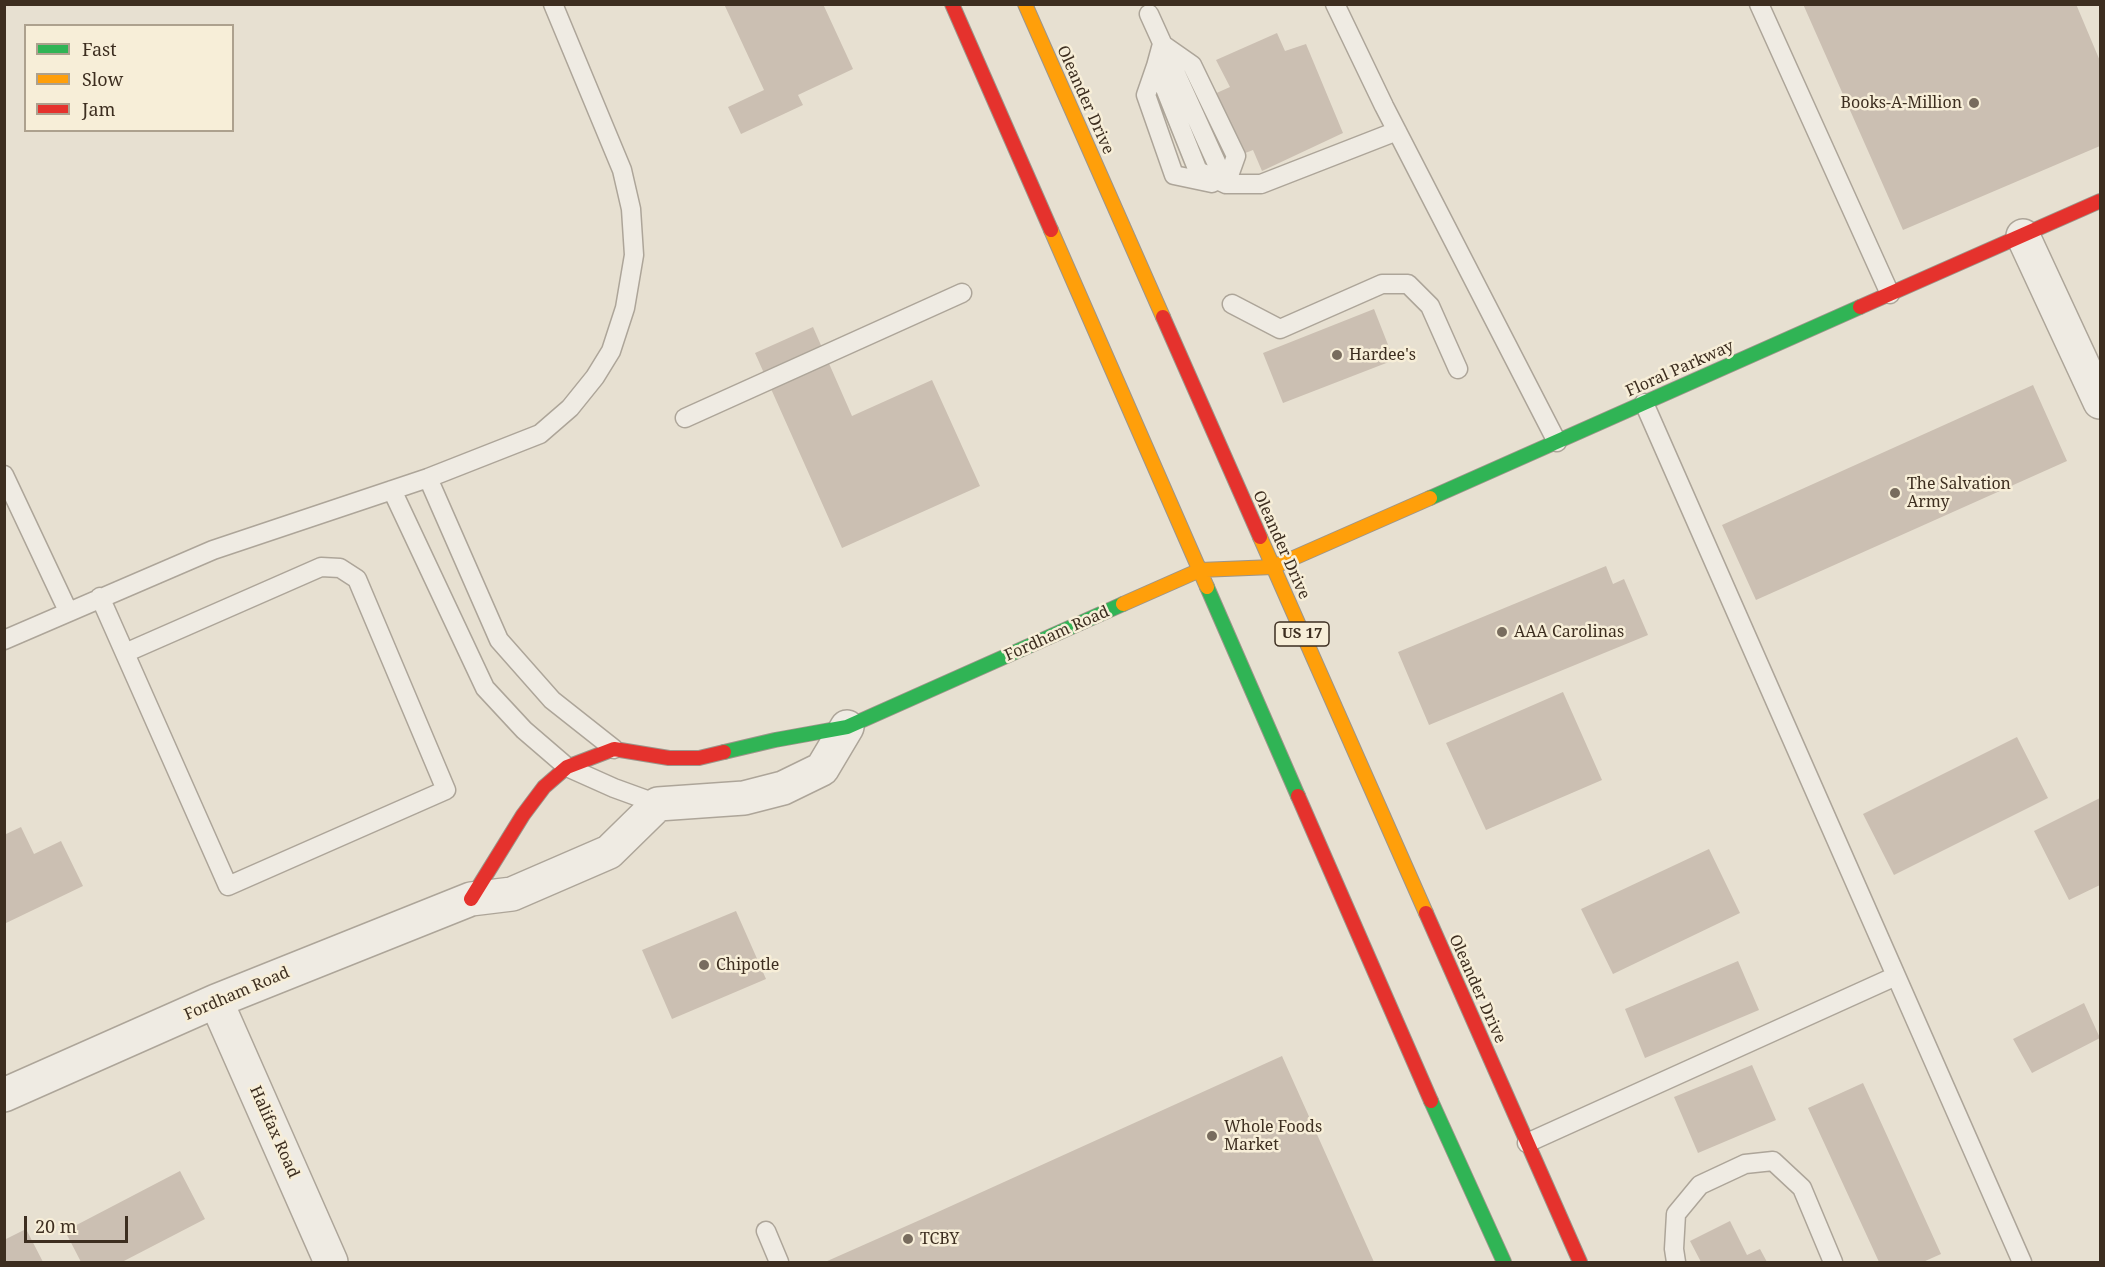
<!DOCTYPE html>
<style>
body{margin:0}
#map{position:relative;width:2105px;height:1267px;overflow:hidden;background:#e7e0d1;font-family:"Noto Serif",serif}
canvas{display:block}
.frame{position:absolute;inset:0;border:6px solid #3d2e20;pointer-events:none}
.legend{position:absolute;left:24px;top:24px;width:210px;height:108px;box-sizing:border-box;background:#f7eed8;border:2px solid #ada18e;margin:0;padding:8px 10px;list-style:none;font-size:18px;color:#3d2e20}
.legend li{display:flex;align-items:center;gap:12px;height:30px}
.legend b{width:30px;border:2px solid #ada18e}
.scale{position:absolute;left:24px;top:1216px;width:104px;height:27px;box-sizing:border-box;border:3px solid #3d2e20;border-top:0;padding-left:8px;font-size:18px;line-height:21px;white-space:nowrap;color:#3d2e20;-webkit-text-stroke:4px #f7eed8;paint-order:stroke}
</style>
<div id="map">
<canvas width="2105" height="1267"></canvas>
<div class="frame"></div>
<ul class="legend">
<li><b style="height:8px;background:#30b455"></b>Fast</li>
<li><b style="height:8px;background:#ff9f0a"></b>Slow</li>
<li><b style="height:8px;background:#e5322d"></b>Jam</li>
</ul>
<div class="scale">20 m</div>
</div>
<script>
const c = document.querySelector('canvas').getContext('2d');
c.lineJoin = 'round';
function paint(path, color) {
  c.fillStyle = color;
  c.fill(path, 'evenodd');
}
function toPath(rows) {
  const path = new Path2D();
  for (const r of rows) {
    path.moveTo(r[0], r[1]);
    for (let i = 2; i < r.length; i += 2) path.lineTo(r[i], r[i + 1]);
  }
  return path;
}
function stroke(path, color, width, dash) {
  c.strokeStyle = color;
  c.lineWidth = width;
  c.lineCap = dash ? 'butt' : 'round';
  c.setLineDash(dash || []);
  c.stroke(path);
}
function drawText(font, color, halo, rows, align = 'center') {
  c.font = font + ' "Noto Serif",serif';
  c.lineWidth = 5;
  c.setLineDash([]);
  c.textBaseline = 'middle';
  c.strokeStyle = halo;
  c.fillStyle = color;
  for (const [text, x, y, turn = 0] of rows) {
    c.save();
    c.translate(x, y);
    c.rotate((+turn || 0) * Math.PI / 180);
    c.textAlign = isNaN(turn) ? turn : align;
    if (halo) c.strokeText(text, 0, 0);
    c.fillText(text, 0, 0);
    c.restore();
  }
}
const building = toPath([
 [724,4,823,4,853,69,798,95,803,105,741,134,728,107,764,90],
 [1803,4,2076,4,2100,61,2100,146,1903,230],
 [1277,33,1285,51,1306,44,1343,133,1262,171,1253,150,1189,175,1165,116,1230,87,1216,60],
 [1374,309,1394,360,1283,403,1263,353],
 [813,327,852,416,932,380,980,486,842,548,755,353],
 [2033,385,2067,461,1756,600,1722,525],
 [1606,566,1613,584,1624,579,1648,635,1429,725,1398,652],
 [1563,692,1602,780,1486,830,1446,743],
 [2017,737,2048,798,1894,875,1863,814],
 [2100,798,2100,885,2069,900,2034,831],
 [21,827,34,854,61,841,83,886,4,924,4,835],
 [1709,849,1740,913,1613,974,1581,909],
 [736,911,766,979,672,1019,642,950],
 [1738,961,1759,1010,1645,1058,1625,1009],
 [2084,1003,2100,1038,2032,1073,2013,1039],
 [1282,1056,1374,1262,825,1262,929,1216],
 [1752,1065,1776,1120,1698,1153,1674,1097],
 [1863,1083,1941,1254,1923,1262,1879,1262,1808,1108],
 [180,1171,205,1219,122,1262,81,1262,65,1231],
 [1730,1221,1747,1255,1760,1249,1767,1262,1701,1262,1690,1241],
 [26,1229,43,1262,4,1262,4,1240]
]);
const lane = toPath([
 [1335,4,1384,106,1557,442],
 [1759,4,1890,294],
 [1149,14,1226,184,1261,184,1397,131],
 [1162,44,1192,65,1236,156,1226,184,1198,171,1156,66,1162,44],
 [1156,66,1146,95,1174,175,1212,183],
 [1232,304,1280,329,1382,284,1408,284,1430,306,1458,369],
 [1644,403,2022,1262],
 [685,418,962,293],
 [4,475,68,611],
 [428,478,499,640,552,700,614,749],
 [392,490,485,688,524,730,567,767,614,788,658,804],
 [100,597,228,886,446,790,357,579,340,568,321,567,125,653],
 [4,640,213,550,428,478,540,434,570,408,595,377,611,351,625,308,634,255,631,209,622,170,553,4],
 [1527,1143,1896,976],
 [766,1231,779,1262],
 [1676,1262,1674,1249,1676,1214,1700,1185,1745,1164,1773,1161,1802,1188,1833,1262]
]);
const street = toPath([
 [2023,236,2100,402],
 [216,1001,331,1262],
 [4,1095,216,1001,471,899,512,894,609,852,658,804,744,798,783,788,822,769,847,727]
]);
const fast = toPath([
 [1430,498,1860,307],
 [1207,587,1298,796],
 [724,752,775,740,847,727,1123,604],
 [1431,1101,1504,1262]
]);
const slow = toPath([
 [1025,4,1163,317],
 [1051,230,1207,587],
 [1260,537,1426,913],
 [1123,604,1200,570,1273,567,1430,498]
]);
const jam = toPath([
 [952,4,1051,230],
 [1860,307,2100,201],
 [1163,317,1260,537],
 [1298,796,1431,1101],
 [471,899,523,815,544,787,567,767,614,749,669,758,699,758,724,752],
 [1426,913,1580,1262]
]);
const markers = [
 [1974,103,6,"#786c5e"],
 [1337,355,6,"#786c5e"],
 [1895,493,6,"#786c5e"],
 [1502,632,6,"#786c5e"],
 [704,965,6,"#786c5e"],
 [1212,1136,6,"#786c5e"],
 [908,1239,6,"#786c5e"]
];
const shields = [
 [1302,634,54]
];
const shieldNames = [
 ["US 17",1302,634]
];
const streetNames = [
 ["Oleander Drive",1085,100,66],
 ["Floral Parkway",1680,369,-24],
 ["Oleander Drive",1281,545,66],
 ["Fordham Road",1057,634,-24],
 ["Oleander Drive",1477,989,66],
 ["Fordham Road",237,994,-23],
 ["Halifax Road",274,1132,66]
];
const poiNames = [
 ["Books-A-Million",1962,103,"right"],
 ["Hardee's",1349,355],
 ["The Salvation",1907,484],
 ["Army",1907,502],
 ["AAA Carolinas",1514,632],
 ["Chipotle",716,965],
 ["Whole Foods",1224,1127],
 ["Market",1224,1145],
 ["TCBY",920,1239]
];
paint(building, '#cbbfb2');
stroke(lane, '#ada599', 21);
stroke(street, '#ada599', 36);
stroke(fast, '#9c958a', 16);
stroke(slow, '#9c958a', 16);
stroke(jam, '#9c958a', 16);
stroke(lane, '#efebe3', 18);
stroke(street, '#efebe3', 33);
stroke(fast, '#30b455', 14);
stroke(slow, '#ff9f0a', 14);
stroke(jam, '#e5322d', 14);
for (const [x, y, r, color] of markers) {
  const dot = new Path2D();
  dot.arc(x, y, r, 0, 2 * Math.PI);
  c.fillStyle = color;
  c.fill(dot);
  stroke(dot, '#f7eed8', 2);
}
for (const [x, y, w] of shields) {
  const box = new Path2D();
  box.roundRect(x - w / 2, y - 12, w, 24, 4.5);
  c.fillStyle = '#f7eed8';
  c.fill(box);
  stroke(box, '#3d2e20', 1.5);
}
drawText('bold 15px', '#3d2e20', null, shieldNames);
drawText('16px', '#3d2e20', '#f7eed8', streetNames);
drawText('16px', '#3d2e20', '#f7eed8', poiNames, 'left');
</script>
